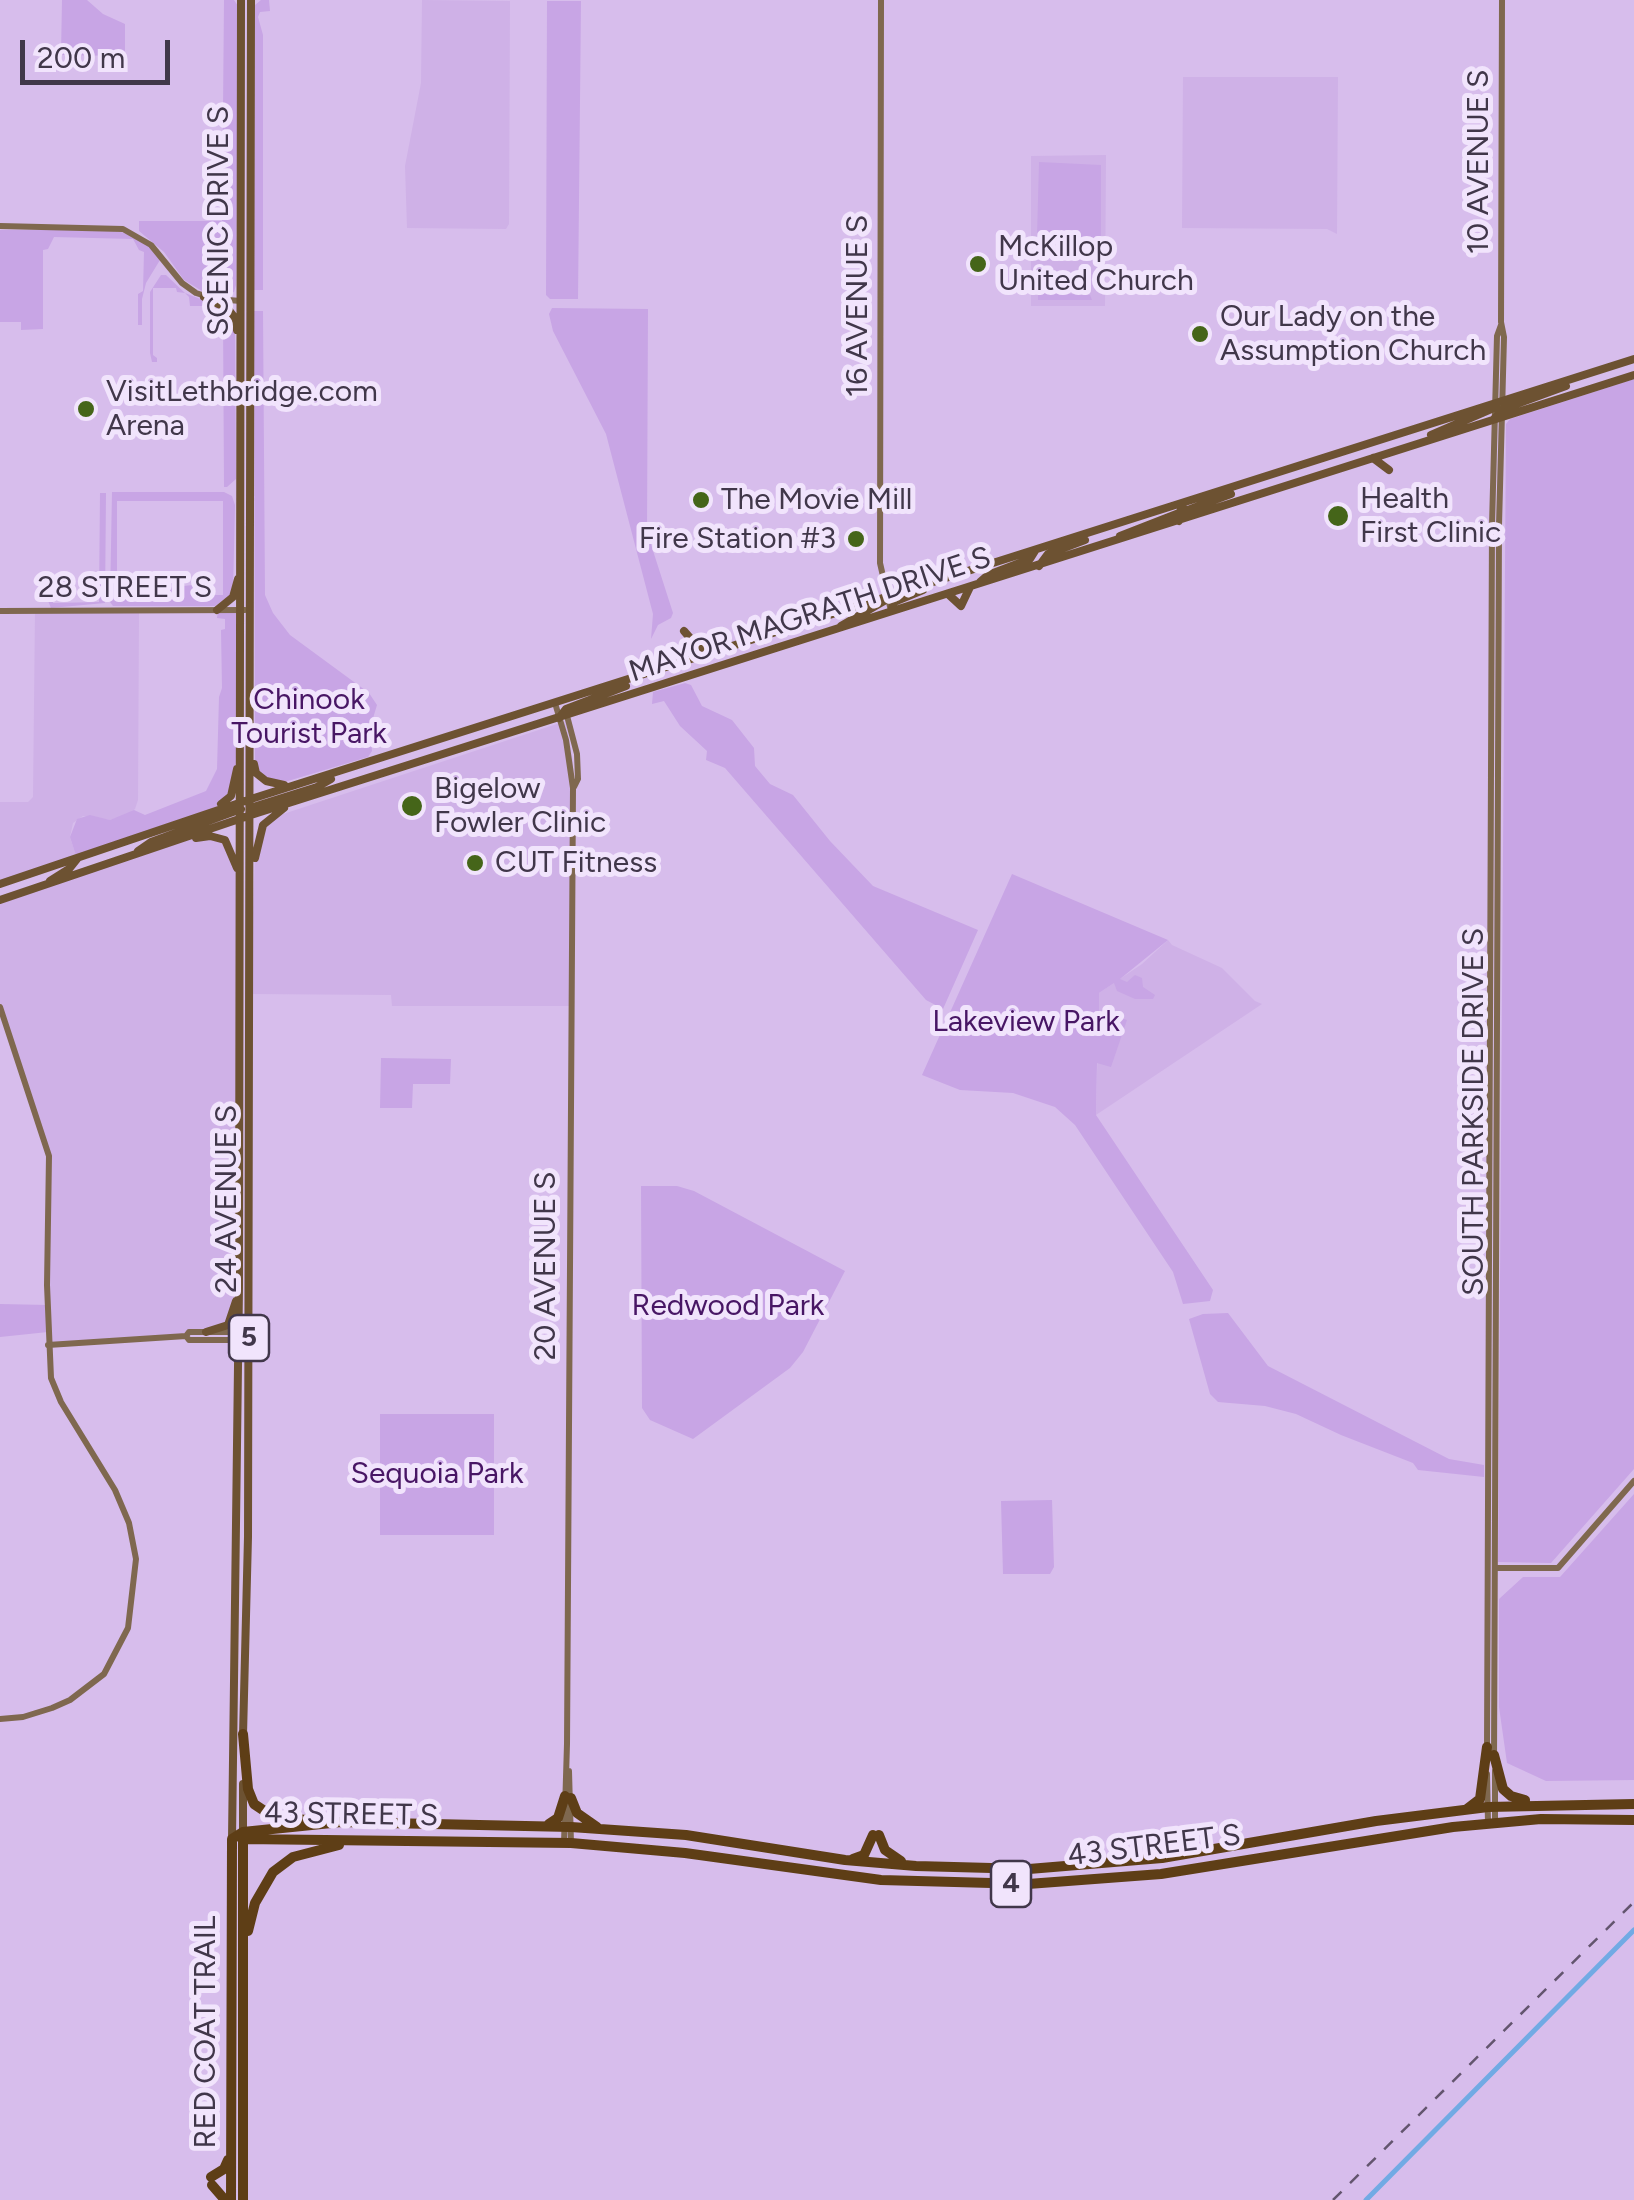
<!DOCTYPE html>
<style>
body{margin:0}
#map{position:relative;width:1634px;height:2200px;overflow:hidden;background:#d7bdec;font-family:Figtree,sans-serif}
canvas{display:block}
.scale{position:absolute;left:20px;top:40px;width:150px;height:45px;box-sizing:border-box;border:5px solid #41374a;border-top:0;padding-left:12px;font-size:30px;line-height:35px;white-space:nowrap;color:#41374a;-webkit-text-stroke:8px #f1e4fc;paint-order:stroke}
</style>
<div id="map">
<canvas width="1634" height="2200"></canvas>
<div class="scale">200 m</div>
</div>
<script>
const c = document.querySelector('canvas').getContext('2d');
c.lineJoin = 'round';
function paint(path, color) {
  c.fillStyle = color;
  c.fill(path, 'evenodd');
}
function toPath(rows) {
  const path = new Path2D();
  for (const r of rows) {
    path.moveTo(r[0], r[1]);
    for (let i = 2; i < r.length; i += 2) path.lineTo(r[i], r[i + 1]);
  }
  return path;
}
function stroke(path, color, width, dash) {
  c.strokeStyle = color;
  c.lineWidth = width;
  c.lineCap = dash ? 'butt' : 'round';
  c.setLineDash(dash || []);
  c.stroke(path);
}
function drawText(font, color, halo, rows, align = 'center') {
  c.font = font + ' Figtree,sans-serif';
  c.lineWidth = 10;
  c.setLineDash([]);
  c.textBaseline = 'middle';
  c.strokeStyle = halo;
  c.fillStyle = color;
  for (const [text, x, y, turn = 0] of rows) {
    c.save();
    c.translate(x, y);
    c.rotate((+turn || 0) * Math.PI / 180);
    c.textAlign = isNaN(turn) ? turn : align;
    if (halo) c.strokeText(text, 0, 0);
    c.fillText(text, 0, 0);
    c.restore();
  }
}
const built = toPath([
 [422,0,510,1,509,224,506,229,407,228,405,166,421,83],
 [1183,77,1338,77,1337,234,1327,229,1182,228],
 [1106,155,1105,306,1031,306,1031,156],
 [35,611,139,612,138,800,135,809,127,815,110,820,83,816,73,823,70,837,77,859,0,884,0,802,28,802,33,797],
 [566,721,573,762,572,1006,392,1006,391,995,250,994,255,857,268,819],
 [214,836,230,846,240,877,239,1287,228,1325,206,1332,48,1345,49,1157,0,1005,0,900,176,841],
 [1168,940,1172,945,1222,968,1255,1001,1262,1004,1096,1115,1099,993,1142,964]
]);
const green = toPath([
 [62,0,87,0,103,14,125,24,125,56,61,55],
 [224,0,234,0,238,6,236,285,234,292,218,295,202,291,184,280,164,252,139,231,139,221,222,221],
 [261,0,269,0,270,11,260,12,258,17,263,35,263,290,254,290,255,5],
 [547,1,581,1,578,299,550,299,546,295],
 [1039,162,1101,165,1101,249,1065,249,1059,252,1059,239,1037,236],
 [0,230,106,230,127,233,152,248,160,260,146,283,142,299,142,325,138,325,138,294,143,291,144,252,139,250,133,239,54,237,48,249,43,250,43,329,21,330,21,322,0,322],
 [1038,272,1046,272,1046,282,1073,282,1076,287,1068,288,1068,294,1090,295,1092,300,1038,300],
 [161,275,166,275,185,293,221,307,229,313,235,330,236,479,227,487,224,487,223,314,215,306,190,306,189,297,185,293,177,292,176,288,153,288,153,355,157,358,157,362,152,362,150,353,150,292],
 [552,308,648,309,647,532,673,613,671,618,658,625,651,639,653,614,606,434,553,331,549,314],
 [254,311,263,311,265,595,273,613,290,635,369,693,377,705,370,728,372,751,368,757,278,784,261,775,255,763],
 [1634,379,1634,1469,1551,1563,1498,1562,1506,424,1510,419],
 [112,492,224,492,232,496,235,505,233,593,215,606,113,606,110,602],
 [117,501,223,501,223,595,193,595,193,585,164,588,162,585,148,585,147,596,117,595],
 [100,493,106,493,105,603,51,608,46,596,53,596,53,603,99,602],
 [218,610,242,610,237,773,227,802,173,825,77,859,70,837,77,819,90,815,110,820,134,810,145,815,206,791,217,769,219,697,222,688,221,630,225,629,225,619,217,618],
 [685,683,691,685,702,706,732,720,754,748,755,766,770,784,793,795,830,841,873,886,978,930,943,1009,926,1000,725,768,706,760,707,751,680,726,664,701,652,704,653,692],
 [1012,874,1168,940,1120,979,1127,982,1135,975,1142,978,1143,987,1155,995,1153,999,1135,999,1117,991,1114,983,1099,993,1099,1011,1127,1020,1111,1067,1097,1063,1096,1115,1213,1290,1210,1301,1183,1304,1173,1272,1075,1125,1055,1107,1013,1093,960,1090,922,1075],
 [381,1058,451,1059,450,1084,413,1084,412,1108,380,1108],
 [641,1186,677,1186,694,1191,845,1271,803,1352,790,1368,693,1439,650,1420,642,1408],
 [0,1304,48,1305,48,1332,0,1337],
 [1228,1313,1268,1366,1449,1459,1484,1465,1484,1477,1418,1470,1413,1463,1341,1435,1296,1414,1265,1406,1218,1402,1210,1394,1189,1319,1203,1314],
 [380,1414,494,1414,494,1535,380,1535],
 [1634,1494,1634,1780,1546,1781,1507,1763,1499,1707,1499,1599,1523,1577,1560,1577],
 [1052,1500,1054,1567,1050,1574,1003,1574,1001,1501]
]);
const canal = toPath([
 [1366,2200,1634,1930]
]);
const secondary = toPath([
 [881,0,880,563,891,611],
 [0,226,123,229,151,245,182,283,196,293,215,299,241,301],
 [0,611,245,610],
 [555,703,566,740,573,788,567,1744,564,1843],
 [566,712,577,754,578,779,574,787],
 [0,1007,49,1156,47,1285,51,1378,61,1402,115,1490,129,1523,136,1559,128,1628,104,1674,70,1700,52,1708,23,1717,0,1719],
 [186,1336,189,1340,238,1340],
 [48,1345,186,1336,189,1332,239,1332],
 [1495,1568,1558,1568,1634,1481],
 [1487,1746,1492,525,1497,336,1501,325],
 [1494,1758,1499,525,1504,337,1501,322,1502,0],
 [569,1771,571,1843],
 [1495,1771,1495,1823],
 [1487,1774,1488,1823]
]);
const primary = toPath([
 [204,297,228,309,235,318,237,330],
 [1494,419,1503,409,1566,386],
 [1431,435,1496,407],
 [1373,458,1389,470],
 [1179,521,1185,511,1231,494],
 [1120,536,1179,513,1183,507],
 [1039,566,1048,554,1085,540],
 [980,582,988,575,1030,559,1035,551],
 [948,594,961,606,970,587],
 [217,610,233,597,238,579],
 [891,611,894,602,923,590],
 [841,626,884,601],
 [684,631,698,647,717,648],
 [559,718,566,709,626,686],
 [254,764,256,773,266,781,284,785],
 [221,804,231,796,237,769],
 [250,808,317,787,331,779],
 [196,838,210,836,225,840,237,868],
 [138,851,151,842,241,809],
 [255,858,263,825,284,808],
 [50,881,69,869,77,859],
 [0,884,251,799,1634,359],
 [0,900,251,815,1634,375],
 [206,1332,228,1325,236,1301],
 [243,1735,248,1537,251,0],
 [243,1784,243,1835],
 [232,1839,239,1287,241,0]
]);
const highway = toPath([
 [243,1734,248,1789,254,1804,272,1816,306,1820],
 [1494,1755,1503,1789,1511,1796,1525,1800],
 [571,1798,577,1813,597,1827],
 [1467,1809,1480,1799,1487,1747],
 [549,1824,558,1818,565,1796],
 [879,1835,885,1850,901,1861],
 [853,1859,864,1855,873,1835],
 [248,1931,255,1903,273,1872,293,1857,339,1845],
 [211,2177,224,2169,228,2160],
 [212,2185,225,2200],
 [231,2200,232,1839,243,1832,341,1822,571,1827,686,1835,845,1860,916,1866,1029,1869,1162,1858,1376,1821,1488,1807,1634,1804],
 [243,2200,243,1839,571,1843,685,1853,881,1880,1028,1884,1161,1874,1453,1827,1541,1819,1634,1820]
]);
const rail = toPath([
 [1333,2200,1634,1902]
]);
const markers = [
 [978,264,10,"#456519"],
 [1200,334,10,"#456519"],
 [86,409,10,"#456519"],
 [701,500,10,"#456519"],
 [1338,516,12,"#456519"],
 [856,539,10,"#456519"],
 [412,806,12,"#456519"],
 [475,863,10,"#456519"]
];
const shields = [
 [249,1338,40],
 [1011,1884,40]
];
const shieldNames = [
 ["5",249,1338],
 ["4",1011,1884]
];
const streetNames = [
 ["10 AVENUE S",1479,162,-90],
 ["SCENIC DRIVE S",219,221,-90],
 ["16 AVENUE S",858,306,-90],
 ["28 STREET S",125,588],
 ["MAYOR MAGRATH DRIVE S",810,615,-18],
 ["SOUTH PARKSIDE DRIVE S",1474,1112,-90],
 ["24 AVENUE S",227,1199,-90],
 ["20 AVENUE S",546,1266,-90],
 ["43 STREET S",351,1815,1],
 ["43 STREET S",1154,1846,-7],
 ["RED COAT TRAIL",206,2032,-90]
];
const poiNames = [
 ["McKillop",998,247],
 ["United Church",998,281],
 ["Our Lady on the",1220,317],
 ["Assumption Church",1220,351],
 ["VisitLethbridge.com",106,392],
 ["Arena",106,426],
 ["Health",1360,499],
 ["First Clinic",1360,533],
 ["The Movie Mill",721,500],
 ["Fire Station #3",836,539,"right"],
 ["Bigelow",434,789],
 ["Fowler Clinic",434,823],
 ["CUT Fitness",495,863]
];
const parkNames = [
 ["Chinook",309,700],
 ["Tourist Park",309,734],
 ["Lakeview Park",1026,1022],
 ["Redwood Park",728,1306],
 ["Sequoia Park",437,1474]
];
paint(built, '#cfb1e7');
paint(green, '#c8a5e5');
stroke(canal, '#71aae4', 5);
stroke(secondary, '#7f684f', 6);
stroke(primary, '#6d5232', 8);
stroke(highway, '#5e3e16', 10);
stroke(rail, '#63556e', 2.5, [12, 12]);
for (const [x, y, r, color] of markers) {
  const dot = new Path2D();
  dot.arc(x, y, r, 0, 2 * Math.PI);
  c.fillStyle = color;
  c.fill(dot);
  stroke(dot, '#f1e4fc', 4);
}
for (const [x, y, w] of shields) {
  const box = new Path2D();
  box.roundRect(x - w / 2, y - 23, w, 46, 8);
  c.fillStyle = '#f1e4fc';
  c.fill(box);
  stroke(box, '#41374a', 2.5);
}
drawText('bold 28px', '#41374a', null, shieldNames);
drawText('30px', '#41374a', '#f1e4fc', streetNames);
drawText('30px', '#41374a', '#f1e4fc', poiNames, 'left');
drawText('30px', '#481665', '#f1e4fc', parkNames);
</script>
